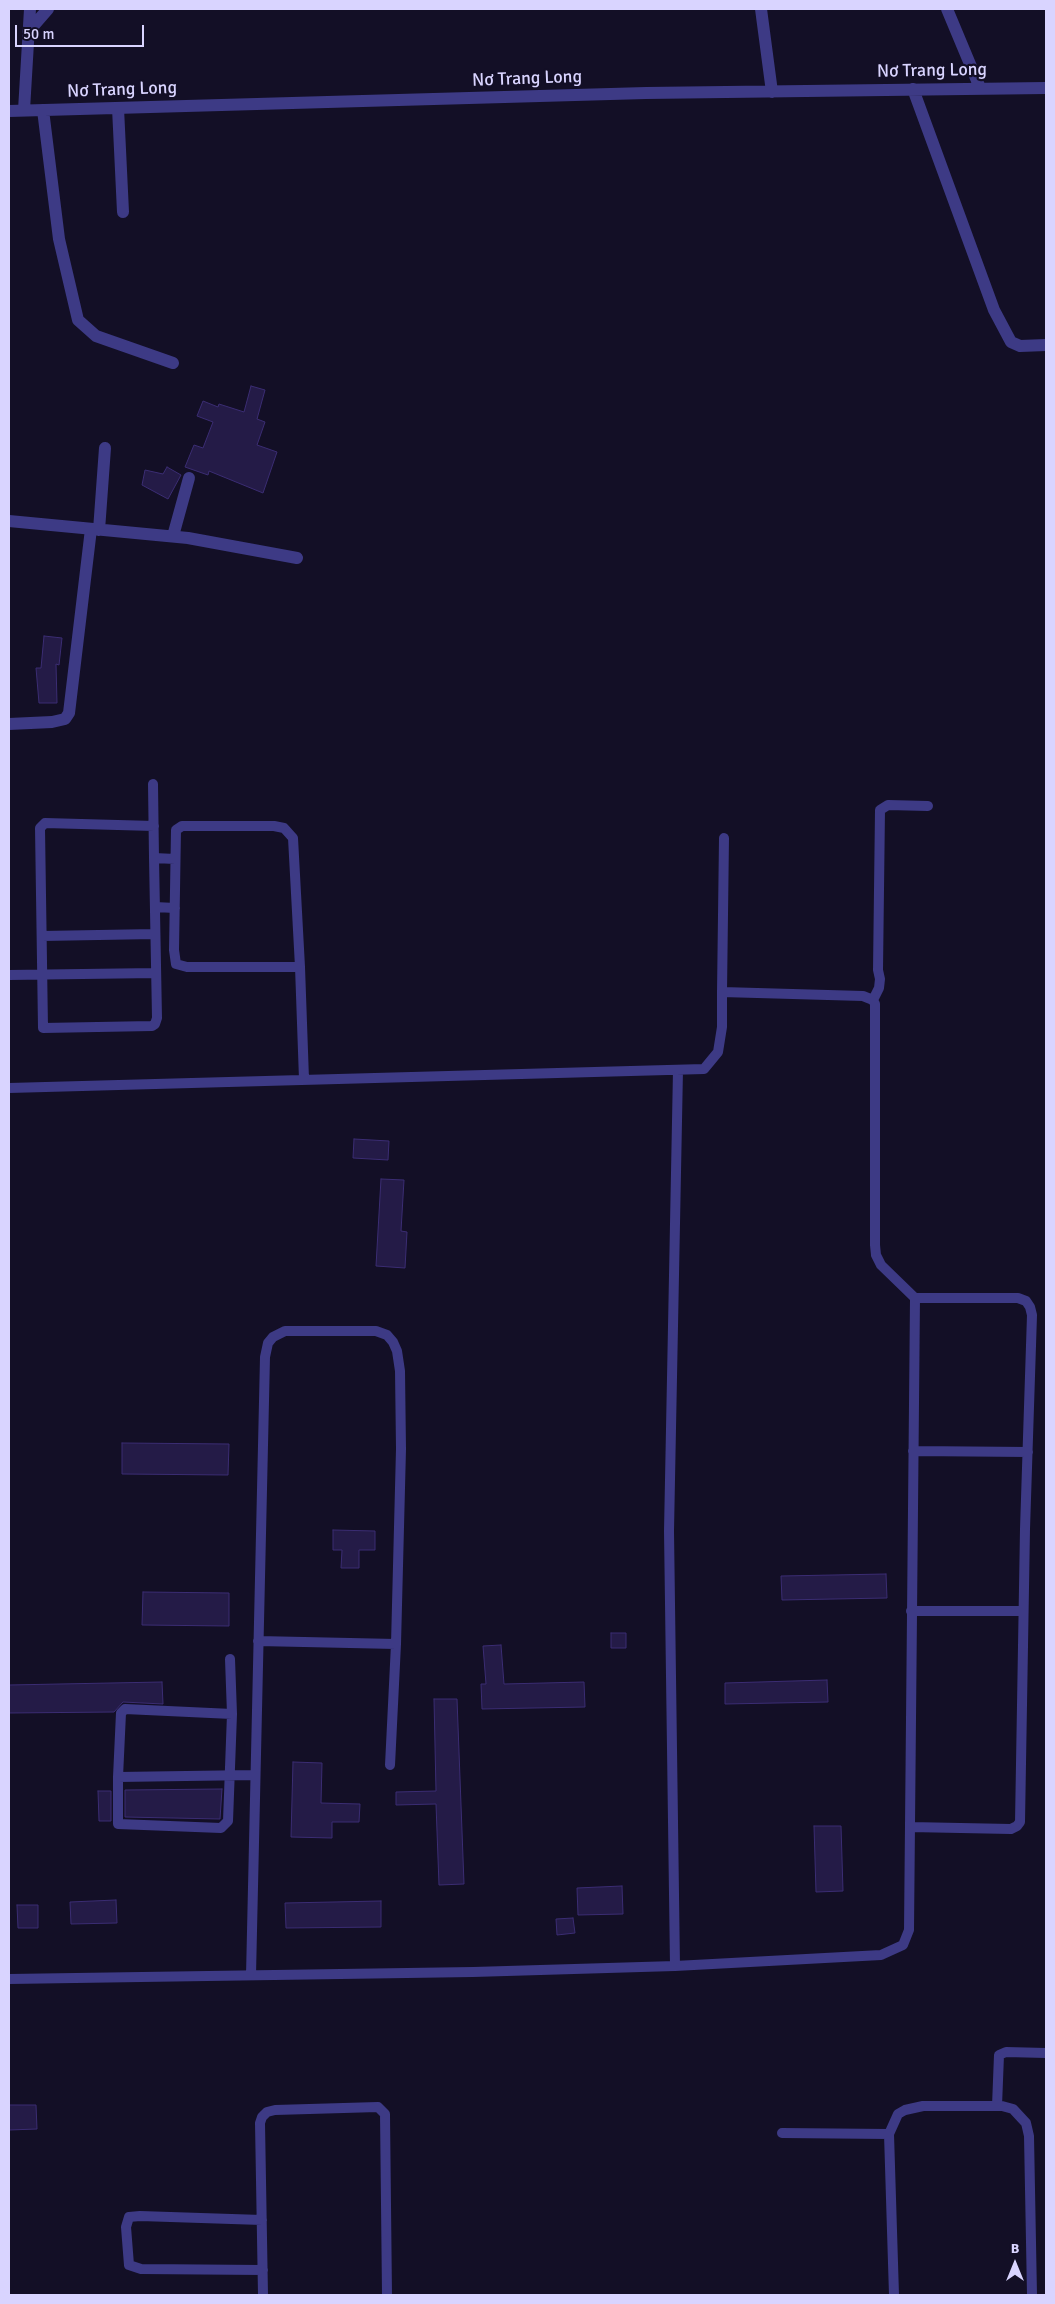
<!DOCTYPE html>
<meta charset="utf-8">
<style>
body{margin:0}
#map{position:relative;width:1055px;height:2304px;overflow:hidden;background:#130f26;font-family:Signika,sans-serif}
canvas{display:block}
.frame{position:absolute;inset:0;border:10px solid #d9d4ff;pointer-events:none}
.north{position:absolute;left:990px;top:2239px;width:50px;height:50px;-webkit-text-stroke:4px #130f26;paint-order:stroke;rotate:0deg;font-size:14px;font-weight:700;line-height:20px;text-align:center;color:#d9d4ff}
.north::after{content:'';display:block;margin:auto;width:18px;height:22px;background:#d9d4ff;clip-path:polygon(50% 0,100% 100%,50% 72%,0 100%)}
.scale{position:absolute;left:15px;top:25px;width:129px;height:22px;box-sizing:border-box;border:2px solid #d9d4ff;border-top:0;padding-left:6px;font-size:15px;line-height:18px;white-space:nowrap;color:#d9d4ff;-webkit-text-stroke:4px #130f26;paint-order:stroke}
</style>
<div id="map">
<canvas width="1055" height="2304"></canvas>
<div class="frame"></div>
<div class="north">B</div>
<div class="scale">50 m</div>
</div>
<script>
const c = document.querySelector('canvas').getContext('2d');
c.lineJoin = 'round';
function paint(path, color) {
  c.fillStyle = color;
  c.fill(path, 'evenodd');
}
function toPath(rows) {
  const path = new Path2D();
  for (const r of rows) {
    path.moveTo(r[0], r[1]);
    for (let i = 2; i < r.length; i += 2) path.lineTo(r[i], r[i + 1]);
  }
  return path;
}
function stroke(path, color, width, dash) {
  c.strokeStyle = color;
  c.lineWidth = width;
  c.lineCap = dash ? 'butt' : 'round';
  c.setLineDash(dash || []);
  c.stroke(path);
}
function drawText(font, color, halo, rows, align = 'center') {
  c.font = font + ' Signika,sans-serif';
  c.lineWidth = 4.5;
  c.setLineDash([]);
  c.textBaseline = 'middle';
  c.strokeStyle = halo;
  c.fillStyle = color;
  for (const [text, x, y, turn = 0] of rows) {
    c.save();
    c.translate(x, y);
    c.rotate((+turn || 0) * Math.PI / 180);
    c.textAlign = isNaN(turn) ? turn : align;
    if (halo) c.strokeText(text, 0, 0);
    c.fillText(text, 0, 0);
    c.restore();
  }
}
const building = toPath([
 [251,386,265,390,257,419,265,422,257,445,277,452,263,493,209,471,208,475,185,467,194,445,203,448,213,422,197,416,203,401,218,407,219,404,244,412,251,386],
 [167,467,181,475,168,499,142,485,145,470,163,474,167,467],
 [44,636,62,638,59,665,56,664,57,703,39,703,36,668,41,668,44,636],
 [354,1139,389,1141,388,1160,353,1158,354,1139],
 [381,1179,404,1180,401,1231,407,1232,405,1268,376,1266,381,1179],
 [122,1443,229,1444,228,1475,122,1474,122,1443],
 [333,1530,375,1531,375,1550,359,1550,359,1568,341,1568,342,1550,333,1550,333,1530],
 [886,1574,887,1598,782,1600,781,1576,886,1574],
 [143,1592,229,1593,229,1626,142,1625,143,1592],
 [611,1633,626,1633,626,1648,611,1648,611,1633],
 [501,1645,504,1684,584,1682,585,1707,482,1709,481,1684,486,1684,483,1646,501,1645],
 [827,1680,828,1702,725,1704,725,1683,827,1680],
 [162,1682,163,1704,123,1702,114,1712,9,1713,9,1685,162,1682],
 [434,1699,457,1699,464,1884,439,1885,436,1804,396,1805,396,1792,436,1791,434,1699],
 [293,1762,322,1763,321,1803,360,1804,359,1822,332,1822,332,1838,291,1837,293,1762],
 [222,1789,220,1819,125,1817,125,1790,222,1789],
 [98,1791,111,1791,111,1821,99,1821,98,1791],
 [814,1826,841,1826,843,1891,816,1892,814,1826],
 [622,1886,623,1914,578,1915,577,1888,622,1886],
 [116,1900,117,1923,71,1924,70,1902,116,1900],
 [381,1901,381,1927,286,1928,285,1903,381,1901],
 [17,1905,38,1905,38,1928,18,1928,17,1905],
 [573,1918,575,1933,557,1935,556,1919,573,1918],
 [9,2105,36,2105,37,2129,9,2130,9,2105]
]);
const service = toPath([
 [153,784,154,858,175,859],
 [154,826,45,823,40,828,43,1028,152,1026,155,1024,157,1018,154,858],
 [155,907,175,908],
 [42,936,155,934],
 [300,967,187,967,176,964,174,950,176,830,182,826,274,826,284,828,293,838,300,967,304,1079],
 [9,975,156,973],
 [722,992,724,838],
 [873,1000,879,988,880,979,878,970,880,810,888,805,928,806],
 [9,1088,704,1069,718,1052,722,1027,722,992,863,996,873,1000,875,1004,875,1245,876,1255,881,1265,915,1298,1018,1298,1026,1301,1030,1307,1032,1315,1025,1529,1020,1822,1017,1826,1011,1829,910,1827],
 [913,1451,1028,1452],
 [911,1611,1023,1611],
 [258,1641,396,1644],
 [232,1714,125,1709,121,1713,118,1777,254,1775],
 [118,1777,118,1824,221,1828,228,1821,232,1714,230,1659],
 [675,1966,669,1531,678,1070],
 [251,1975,265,1357,268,1343,273,1337,285,1331,376,1331,387,1335,393,1342,397,1351,400,1371,401,1449,396,1644,390,1765],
 [9,1979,473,1972,675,1966,881,1955,903,1945,909,1930,915,1298],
 [997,2106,999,2055,1006,2052,1046,2053],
 [782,2133,889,2134],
 [262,2220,140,2216,129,2217,126,2227,129,2265,141,2269,263,2270],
 [263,2295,260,2123,262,2117,267,2112,275,2110,378,2107,385,2114,387,2295],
 [894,2295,889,2134,898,2114,905,2110,923,2106,1002,2106,1013,2109,1026,2123,1029,2136,1032,2295]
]);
const minor = toPath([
 [761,9,772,92],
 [947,9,980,88],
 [28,32,48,9],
 [913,89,994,310,1011,342,1020,346,1046,345],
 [118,108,123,212],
 [24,110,30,9],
 [43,110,59,239,78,320,96,336,173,363],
 [9,111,646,93,1046,88],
 [9,521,188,538,297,558],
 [99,530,105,448],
 [173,536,189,478],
 [9,724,52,722,65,719,69,713,91,529]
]);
const streetNames = [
 ["Nơ Trang Long",932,71,-1],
 ["Nơ Trang Long",527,79,-2],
 ["Nơ Trang Long",122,90,-2]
];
paint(building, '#241b47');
stroke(building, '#3b2d73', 1);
stroke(service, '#3d3a85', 10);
stroke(minor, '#3d3a85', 12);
drawText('18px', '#d9d4ff', '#130f26', streetNames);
</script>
